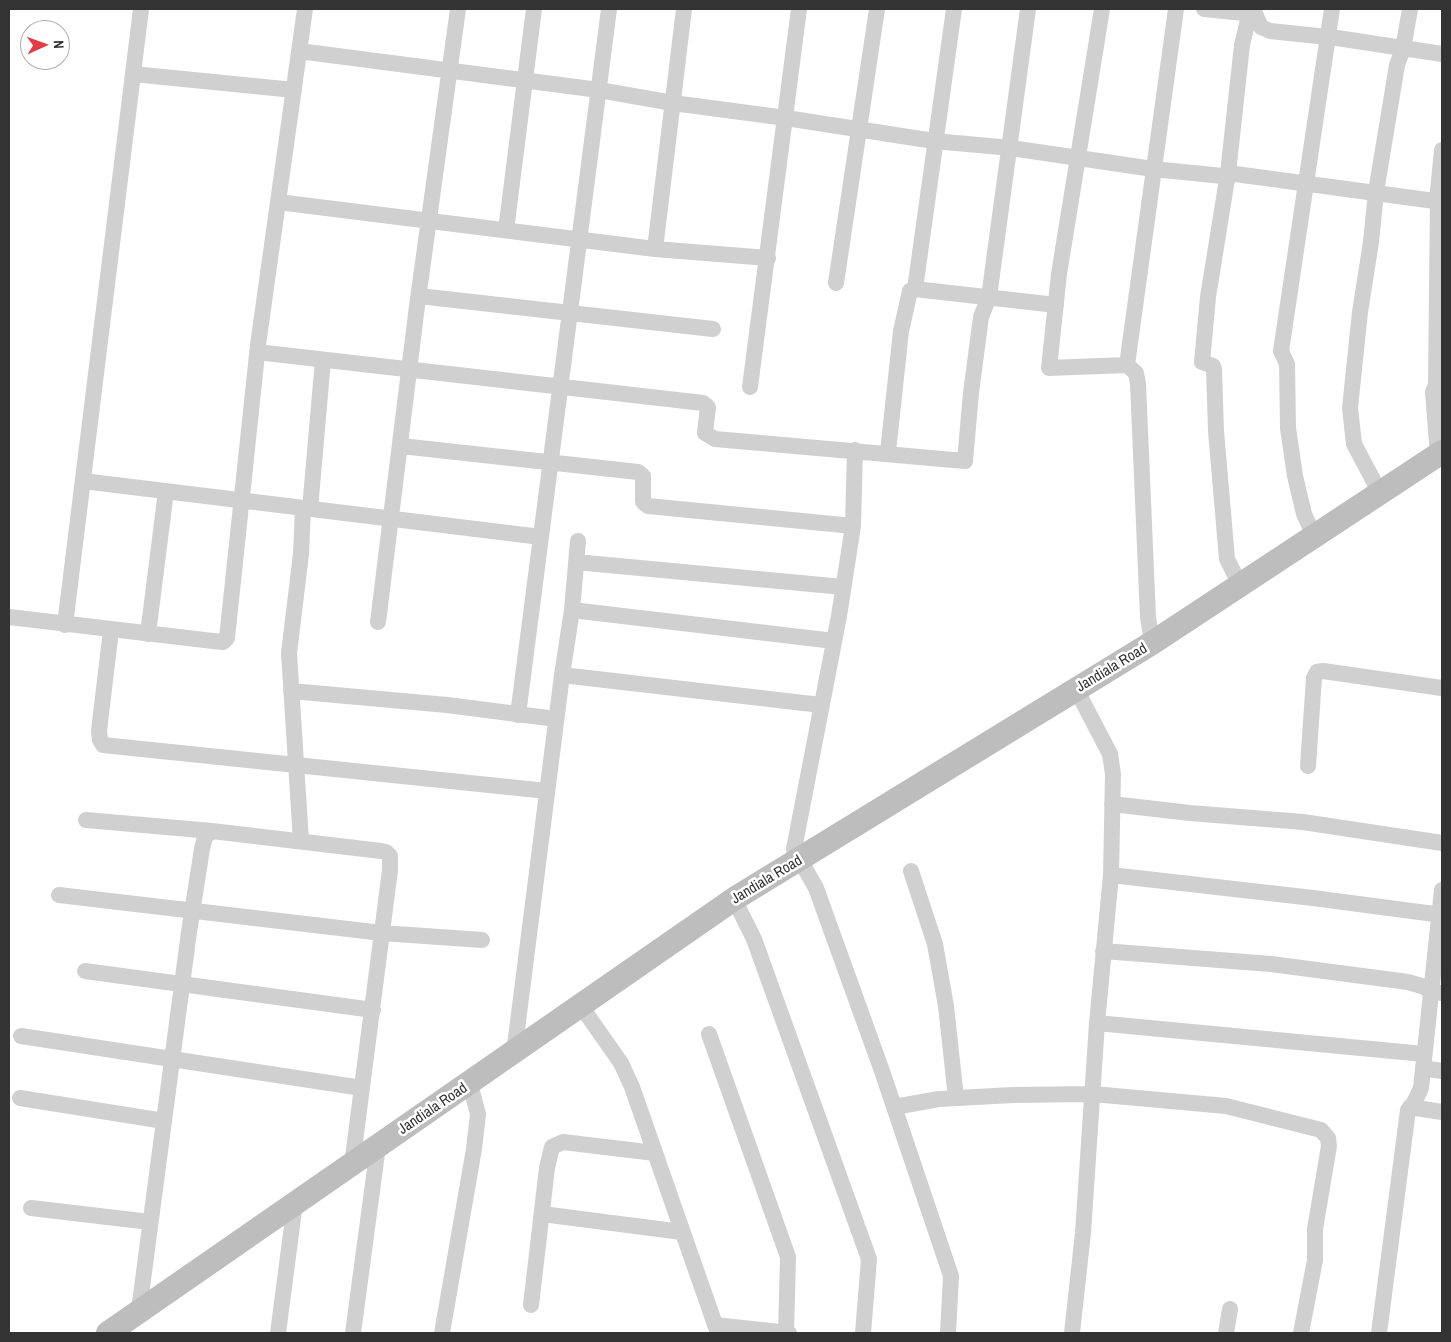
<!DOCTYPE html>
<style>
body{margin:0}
#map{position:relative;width:1451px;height:1342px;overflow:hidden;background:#fff;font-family:"Archivo Narrow",sans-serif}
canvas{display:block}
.frame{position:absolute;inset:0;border:10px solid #333;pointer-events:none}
.north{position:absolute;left:20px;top:20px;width:50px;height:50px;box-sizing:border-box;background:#fff;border:1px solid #adadad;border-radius:50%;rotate:88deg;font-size:14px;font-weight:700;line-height:20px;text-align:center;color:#333}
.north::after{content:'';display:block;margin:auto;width:18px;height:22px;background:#e63946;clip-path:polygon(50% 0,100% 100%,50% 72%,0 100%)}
</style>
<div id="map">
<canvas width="1451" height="1342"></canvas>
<div class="frame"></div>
<div class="north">N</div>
</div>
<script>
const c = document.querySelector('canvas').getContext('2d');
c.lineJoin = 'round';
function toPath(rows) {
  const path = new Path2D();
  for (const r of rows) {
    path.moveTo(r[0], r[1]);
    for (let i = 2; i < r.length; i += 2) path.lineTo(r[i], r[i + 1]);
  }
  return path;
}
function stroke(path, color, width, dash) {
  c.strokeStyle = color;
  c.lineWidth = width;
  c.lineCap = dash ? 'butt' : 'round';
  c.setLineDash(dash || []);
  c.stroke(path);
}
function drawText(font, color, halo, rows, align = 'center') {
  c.font = font + ' "Archivo Narrow",sans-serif';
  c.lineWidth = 5;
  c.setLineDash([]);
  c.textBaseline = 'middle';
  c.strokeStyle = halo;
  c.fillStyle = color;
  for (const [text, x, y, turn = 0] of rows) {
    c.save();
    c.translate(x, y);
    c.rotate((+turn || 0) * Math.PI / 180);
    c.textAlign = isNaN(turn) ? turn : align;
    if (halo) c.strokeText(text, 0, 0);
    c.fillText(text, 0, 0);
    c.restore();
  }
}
const street = toPath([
 [1102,9,1059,274,1049,368,1127,365],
 [1204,9,1254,14,1247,24,1242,45,1228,173,1208,297,1202,362,1213,366,1214,369,1216,431,1227,559,1240,585],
 [1253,9,1261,27,1270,31,1337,38,1442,54],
 [299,51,599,90,673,103,786,118,934,141,1011,148,1153,169,1223,176,1228,173,1442,202],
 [133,74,294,90],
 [1437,201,1442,150],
 [278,202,655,249,768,258],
 [506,230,534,9],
 [655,249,684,9],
 [836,283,877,9],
 [915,289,954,9],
 [419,296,713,329],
 [257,352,703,403,708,407,705,433,715,439,965,461,971,393,981,317,989,297,1028,9],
 [750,387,799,9],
 [401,446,638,472,643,476,643,502,648,506,853,526],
 [855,450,853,526,839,616,794,849,816,888,882,1071,951,1276,948,1333],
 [888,452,901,331,910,291,915,289,1056,305],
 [1438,455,1433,392,1436,385,1438,201],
 [83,481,541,537],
 [1380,493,1354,444,1350,408,1360,312,1371,242,1376,192,1397,65,1403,49,1410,9],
 [310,509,323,360],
 [1314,536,1304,514,1295,476,1288,428,1287,364,1281,351,1332,9],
 [576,562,843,587],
 [572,610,834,641],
 [9,617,213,641,223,642,227,638,258,345,305,9],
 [378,622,417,306,458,9],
 [65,625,141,9],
 [111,630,99,731,100,740,103,745,547,791],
 [148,634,166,491],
 [1152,643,1148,617,1138,384,1136,373,1127,365,1176,9],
 [562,675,821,705],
 [291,691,447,705,556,719],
 [518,715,609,9],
 [1308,766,1314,678,1317,672,1323,671,1442,688],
 [1112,804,1190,813,1303,822,1442,843],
 [86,820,212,831],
 [301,841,289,653,301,554,303,508],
 [911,871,935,944,946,1006,956,1098],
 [1111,875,1313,898,1442,915],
 [59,895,382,933,482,940],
 [734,899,754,939,869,1259,863,1333],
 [1103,951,1271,964,1408,982,1425,987,1430,992,1442,993],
 [85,971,373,1010],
 [581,1006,621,1063,632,1087,718,1333],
 [1097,1023,1424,1054],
 [709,1034,788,1257,786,1333],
 [21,1036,362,1088],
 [514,1053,562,675,572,610,578,541],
 [1423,1068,1442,1071],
 [20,1098,164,1121],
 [894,1107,939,1099,1013,1095,1093,1094,1226,1106,1321,1130,1328,1138,1329,1146,1315,1229,1315,1260,1301,1333],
 [1410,1107,1442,1112],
 [31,1208,150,1222],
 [542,1214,682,1232],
 [531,1305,547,1168,552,1147,563,1142,655,1153],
 [139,1310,189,932,202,849,205,837,212,831,381,851,386,852,390,856,390,870,352,1165],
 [715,1325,789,1333],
 [278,1333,295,1203],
 [353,1333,378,1146],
 [442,1333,474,1149,478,1114,470,1084],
 [1072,1333,1083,1233,1097,1023,1111,875,1113,774,1110,754,1076,689],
 [1226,1333,1230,1309],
 [1379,1333,1408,1110,1414,1103,1421,1088,1442,890]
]);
const secondary = toPath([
 [108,1333,734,899,1152,643,1442,452]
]);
const streetNames = [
 ["Jandiala Road",1112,668,-31],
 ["Jandiala Road",767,880,-31],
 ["Jandiala Road",433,1109,-34]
];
stroke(street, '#d0d0d0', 16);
stroke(secondary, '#bdbdbd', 24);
drawText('15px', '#333', '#fff', streetNames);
</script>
